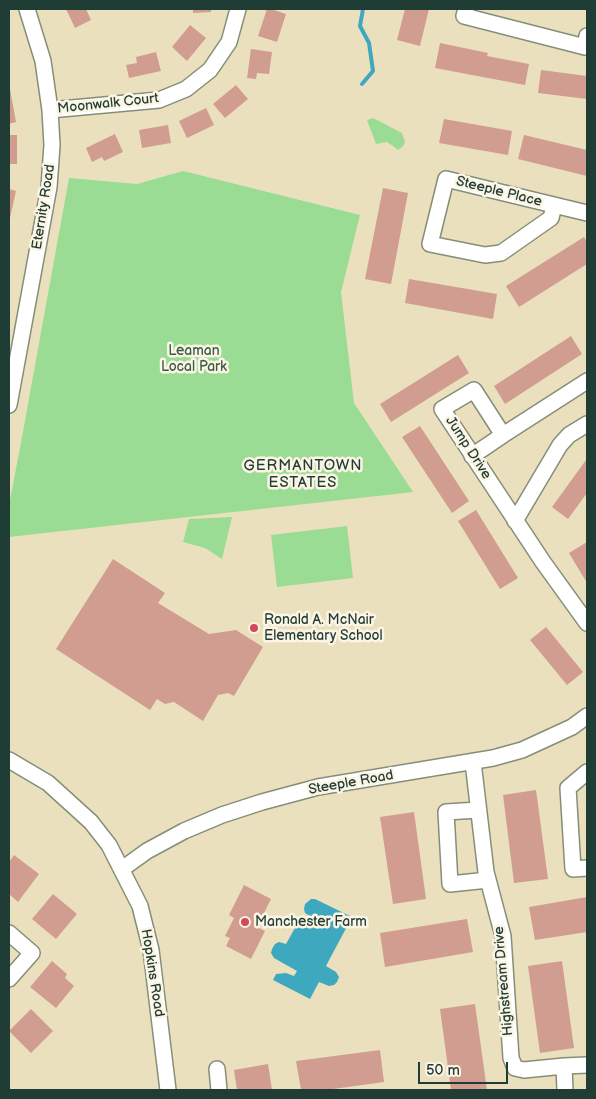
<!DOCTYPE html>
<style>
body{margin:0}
#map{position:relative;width:596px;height:1099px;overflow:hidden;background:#ebe0bd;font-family:"Balsamiq Sans",sans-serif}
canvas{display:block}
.frame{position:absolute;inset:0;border:10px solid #1f3d34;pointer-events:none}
.scale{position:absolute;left:418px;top:1062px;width:90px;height:22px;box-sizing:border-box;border:2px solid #1f3d34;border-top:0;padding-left:6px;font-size:15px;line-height:18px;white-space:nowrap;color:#1f3d34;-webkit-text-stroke:4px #fcf5e5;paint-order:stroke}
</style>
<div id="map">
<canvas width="596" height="1099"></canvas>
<div class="frame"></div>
<div class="scale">50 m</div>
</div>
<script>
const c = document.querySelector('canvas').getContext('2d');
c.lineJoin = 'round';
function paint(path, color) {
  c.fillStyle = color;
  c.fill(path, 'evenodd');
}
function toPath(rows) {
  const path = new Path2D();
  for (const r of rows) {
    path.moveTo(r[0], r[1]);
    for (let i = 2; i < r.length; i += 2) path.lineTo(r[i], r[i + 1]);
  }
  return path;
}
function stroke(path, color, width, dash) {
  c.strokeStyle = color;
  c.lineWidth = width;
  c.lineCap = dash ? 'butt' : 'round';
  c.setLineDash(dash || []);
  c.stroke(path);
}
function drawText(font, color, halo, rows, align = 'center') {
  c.font = font + ' "Balsamiq Sans",sans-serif';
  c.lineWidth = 5;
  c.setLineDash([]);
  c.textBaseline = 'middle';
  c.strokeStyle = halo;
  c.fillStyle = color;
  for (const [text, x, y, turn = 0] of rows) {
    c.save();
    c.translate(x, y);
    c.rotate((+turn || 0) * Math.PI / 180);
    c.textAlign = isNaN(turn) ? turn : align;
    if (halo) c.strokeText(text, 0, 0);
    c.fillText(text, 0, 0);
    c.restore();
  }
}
const green = toPath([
 [373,118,402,133,405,142,403,146,398,150,393,146,387,142,376,144,367,120],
 [183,171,360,215,341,292,354,403,413,492,9,537,9,505,20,448,69,178,137,184],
 [232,517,222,559,205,548,183,542,189,519],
 [347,526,353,578,277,587,271,535]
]);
const water = toPath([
 [311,899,315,899,352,917,326,966,336,972,339,977,337,982,334,985,329,986,319,982,310,999,273,980,276,974,286,973,294,976,297,971,274,958,271,953,272,949,275,944,279,942,286,944,300,919,319,929,322,923,305,913,304,909,305,904]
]);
const stream = toPath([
 [362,84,373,71,369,43,360,26,363,9]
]);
const building = toPath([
 [66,9,86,9,91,20,75,28],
 [193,9,211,9,211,12,193,13],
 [267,9,271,9,286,14,277,42,258,36],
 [405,9,429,9,420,46,397,40],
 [190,25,206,38,187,61,172,47],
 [440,43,488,53,487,56,529,64,525,85,435,68],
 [251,49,272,52,269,74,257,73,256,79,247,78],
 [156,52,161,71,129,78,126,65,137,63,136,57],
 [541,70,587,76,587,99,538,93],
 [236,85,248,99,225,118,213,104],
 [9,89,10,89,16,122,9,124],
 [206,108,214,125,187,138,179,121],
 [444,119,512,131,508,155,439,143],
 [168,125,171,143,142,148,139,130],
 [115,134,123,152,104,161,102,157,92,162,86,148],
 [9,135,17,135,17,164,9,164],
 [524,135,587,150,587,176,518,159],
 [383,188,408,193,391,284,365,279],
 [9,189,16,191,10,218,9,218],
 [584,237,587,242,587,264,519,307,506,286],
 [409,279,497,294,493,319,405,303],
 [571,336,582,354,505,404,494,386],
 [458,355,469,373,391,422,380,404],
 [420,426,469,501,452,513,402,437],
 [586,460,587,461,587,493,568,519,552,507],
 [476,510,518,578,500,589,458,521],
 [587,542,587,583,569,553],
 [113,559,165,593,158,603,209,634,236,630,263,647,234,696,228,693,218,695,203,721,174,702,165,704,157,699,150,710,56,649],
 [546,627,583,672,567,685,530,640],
 [536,790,548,879,514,883,503,795],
 [414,812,426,899,393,904,380,817],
 [14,855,39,874,18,902,9,894,9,862],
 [244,885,271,899,257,927,265,931,251,959,226,946,230,938,225,936,234,918,229,915],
 [53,894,77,914,56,939,32,919],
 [587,897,587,932,535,940,529,907],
 [467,919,473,952,385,967,380,933],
 [52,961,67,974,65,978,74,986,56,1008,30,987],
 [562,961,574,1048,540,1053,528,966],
 [475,1004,487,1090,451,1090,440,1009],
 [31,1009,53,1031,31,1053,9,1031],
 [380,1050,384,1082,326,1090,301,1090,296,1061],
 [268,1064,272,1090,237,1090,234,1070]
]);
const minor = toPath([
 [466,9,464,16,585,47,587,36],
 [50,110,159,100,186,89,210,70,229,42,238,9],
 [554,206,551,218,501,253,485,255,430,244,446,179,587,213],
 [587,381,503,435,474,390,442,409,543,562,587,623],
 [9,405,49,187,52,145,50,110,43,61,27,9],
 [472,456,503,435],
 [515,521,560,445,569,435,587,424],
 [9,760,48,783,91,822,109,845,140,906,151,950,168,1090],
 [473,762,486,872,503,936,511,1058,515,1068,524,1070,564,1066,565,1090],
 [587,772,568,788,573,869,587,868],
 [478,810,446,812,450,884,488,880],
 [122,869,147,851,184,831,222,815,262,802,318,787,493,758,522,750,572,727,587,716],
 [9,933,32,953,9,979],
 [564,1066,587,1065],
 [217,1069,219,1090]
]);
const markers = [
 [254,628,5,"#d1495b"],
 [245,922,5,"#d1495b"]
];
const streetNames = [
 ["Moonwalk Court",108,104,-6],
 ["Steeple Place",499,192,14],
 ["Eternity Road",44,207,-81],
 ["Jump Drive",468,448,57],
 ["Steeple Road",351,783,-10],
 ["Hopkins Road",152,973,81],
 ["Highstream Drive",504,981,-95]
];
const parkNames = [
 ["Leaman",194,351],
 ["Local Park",194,367]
];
const poiNames = [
 ["Ronald A. McNair",264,620],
 ["Elementary School",264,636],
 ["Manchester Farm",255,922]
];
const neighbourhoodNames = [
 ["GERMANTOWN",303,466],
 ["ESTATES",303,483]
];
paint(green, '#9adc93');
paint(water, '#3ea9be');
stroke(stream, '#3ea9be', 4);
paint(building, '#d09d90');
stroke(minor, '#858e78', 18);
stroke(minor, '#fff', 15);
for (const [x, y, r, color] of markers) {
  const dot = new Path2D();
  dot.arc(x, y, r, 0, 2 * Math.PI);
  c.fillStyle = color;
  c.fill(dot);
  stroke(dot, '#fcf5e5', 2);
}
drawText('14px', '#1f3d34', '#fcf5e5', streetNames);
drawText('14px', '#385d47', '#fcf5e5', parkNames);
drawText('14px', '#1f3d34', '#fcf5e5', poiNames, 'left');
c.letterSpacing = '1px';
drawText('15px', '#1f3d34', '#fcf5e5', neighbourhoodNames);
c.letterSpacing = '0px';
</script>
